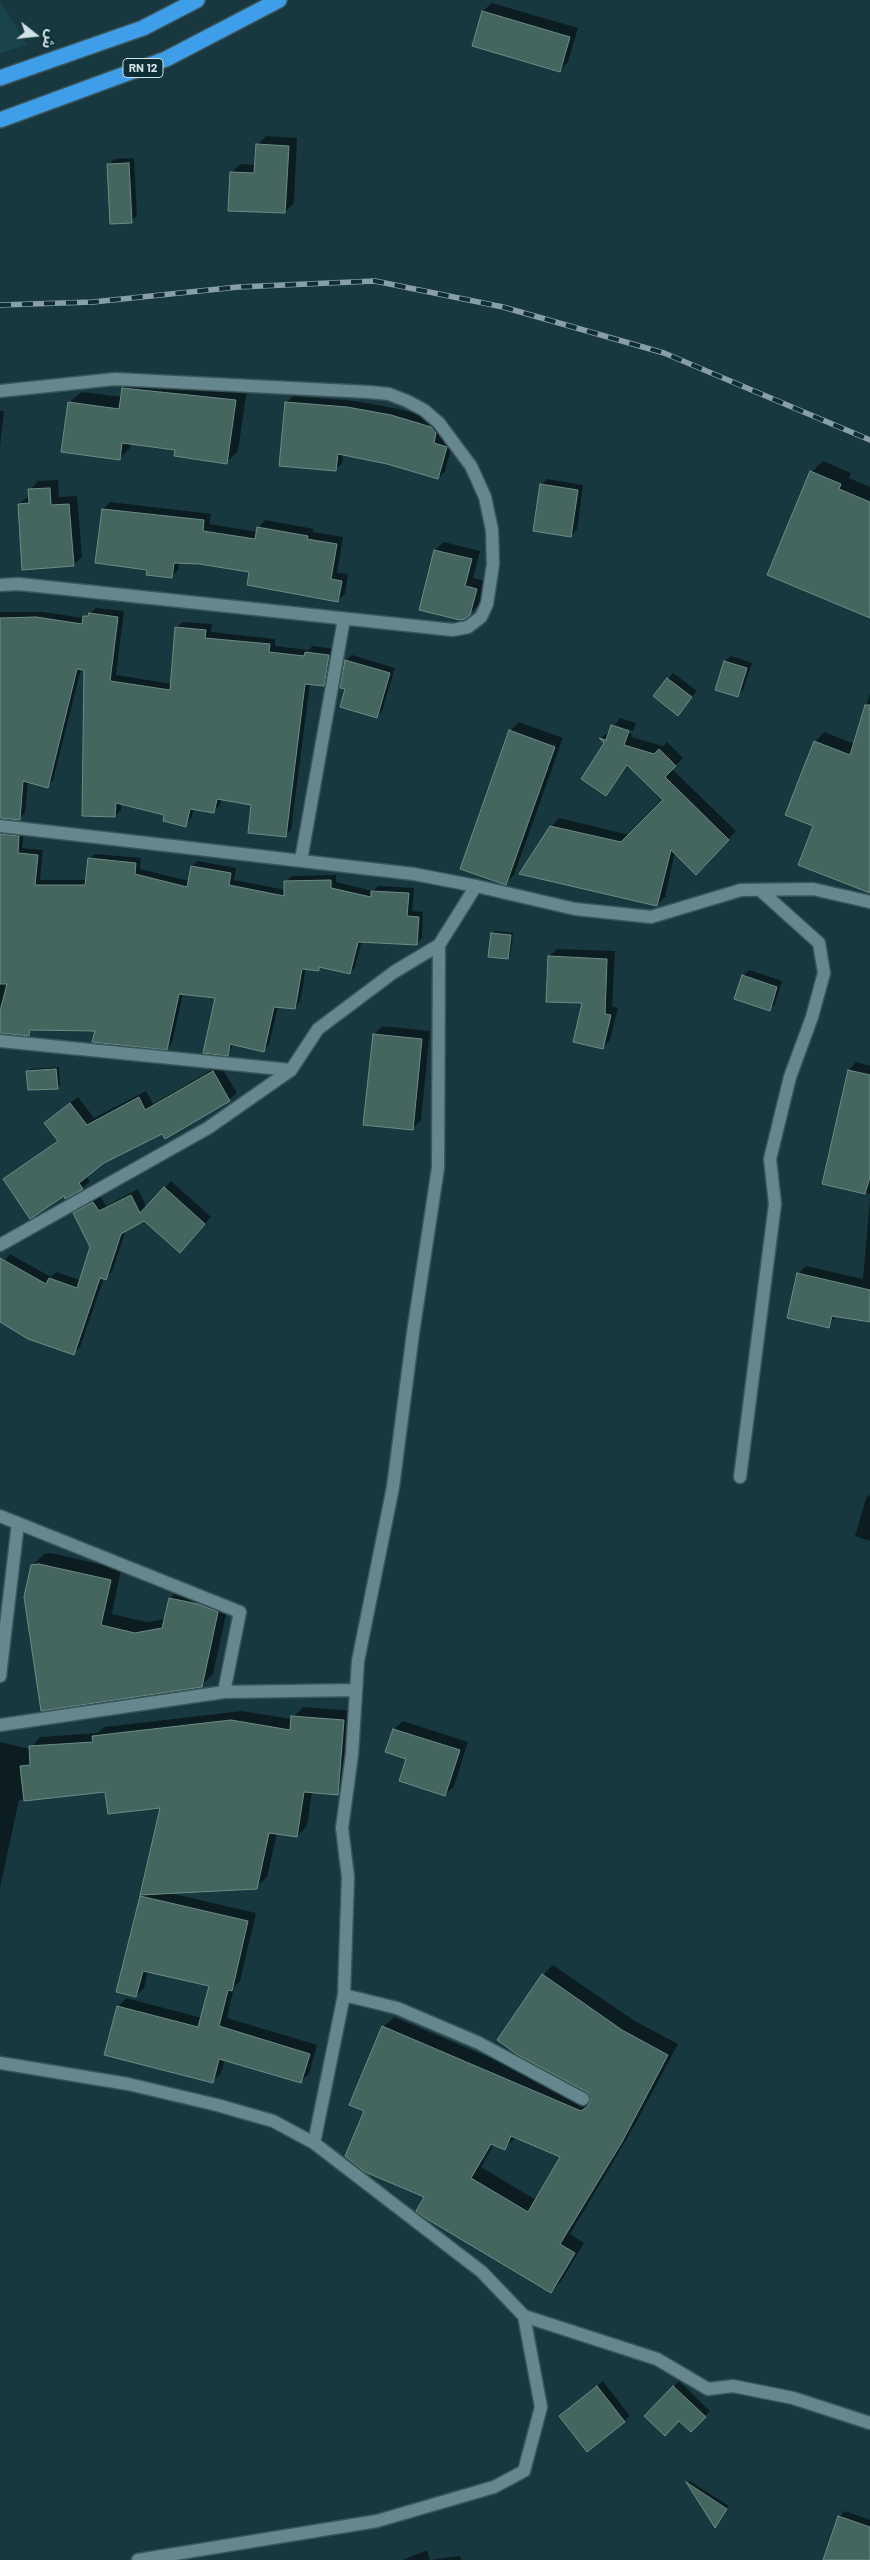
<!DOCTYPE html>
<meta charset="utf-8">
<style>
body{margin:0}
#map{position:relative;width:870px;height:2560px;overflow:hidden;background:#18383f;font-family:Barlow,"Noto Sans Arabic",sans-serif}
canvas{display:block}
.north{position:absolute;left:10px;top:10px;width:50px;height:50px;-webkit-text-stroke:4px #0d2e34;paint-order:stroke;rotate:106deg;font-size:14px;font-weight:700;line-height:20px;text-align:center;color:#d2e3e7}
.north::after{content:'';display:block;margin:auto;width:18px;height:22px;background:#d2e3e7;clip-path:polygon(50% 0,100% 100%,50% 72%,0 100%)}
</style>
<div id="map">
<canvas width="870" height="2560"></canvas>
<div class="north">ش</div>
</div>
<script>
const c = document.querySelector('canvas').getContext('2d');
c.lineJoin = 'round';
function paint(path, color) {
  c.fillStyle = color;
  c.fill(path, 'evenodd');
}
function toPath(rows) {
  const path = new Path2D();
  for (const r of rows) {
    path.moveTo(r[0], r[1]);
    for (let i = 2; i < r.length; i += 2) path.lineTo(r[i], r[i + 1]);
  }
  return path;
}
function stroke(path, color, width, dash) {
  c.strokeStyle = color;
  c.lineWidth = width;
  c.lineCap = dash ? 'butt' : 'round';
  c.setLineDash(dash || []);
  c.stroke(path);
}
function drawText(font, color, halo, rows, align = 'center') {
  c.font = font + ' Barlow,sans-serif';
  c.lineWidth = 4;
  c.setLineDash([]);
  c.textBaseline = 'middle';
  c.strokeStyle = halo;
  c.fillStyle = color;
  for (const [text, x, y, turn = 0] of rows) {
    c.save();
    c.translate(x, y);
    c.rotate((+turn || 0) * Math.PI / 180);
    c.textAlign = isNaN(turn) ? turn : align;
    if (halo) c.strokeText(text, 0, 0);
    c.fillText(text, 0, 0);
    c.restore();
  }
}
const built = toPath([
 [0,1,27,45,0,53]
]);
const shadow = toPath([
 [492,3,578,28,568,62,560,71,483,11],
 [266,136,297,138,294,203,285,212,231,173,240,164,256,165,257,145],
 [134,158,137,216,131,221,109,165,114,159],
 [134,377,247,389,238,451,227,462,176,449,131,443,130,448,119,459,69,403,81,392,122,397,123,388],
 [293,396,355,401,399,409,438,420,443,426,440,436,453,440,445,471,438,478,387,462,343,454,342,463,335,470,286,403],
 [0,411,4,411,0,447],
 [823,461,851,473,849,478,870,487,870,617,812,472],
 [547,479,583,485,577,530,571,535,541,485],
 [58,480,59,497,77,496,82,557,73,565,19,504,30,495,30,490,38,481],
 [110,502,211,514,209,524,258,532,259,527,265,520,314,529,313,532,343,537,337,573,348,574,345,594,338,600,250,571,179,562,178,570,171,577,148,569,103,509],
 [444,542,480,551,473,578,485,581,479,605,469,614,435,550],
 [96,608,124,611,116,675,172,684,177,627,183,622,212,624,211,632,275,639,275,646,309,650,312,646,335,649,329,679,323,685,310,683,291,830,285,836,253,804,221,798,220,805,214,811,194,808,191,819,185,825,166,814,121,803,121,810,115,816,85,669,81,669,53,780,47,786,28,781,25,813,19,819,0,817,0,612,43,612,84,618],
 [352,655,395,668,382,711,377,717,347,688,341,687,346,660],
 [731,656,752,663,743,690,737,696,716,689,725,661],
 [673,673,697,691,683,708,654,696],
 [870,693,870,891,815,825,815,742,824,732,855,744],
 [620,718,636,723,633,731,615,725,615,728,632,734,631,737,663,746,667,742,683,758,672,769,736,831,696,873,675,852,665,897,657,905,551,827,559,818,630,835,664,800,629,765,606,795,606,743,601,738,610,731],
 [519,722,563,738,514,875,506,883,510,731],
 [0,825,24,831,22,848,43,850,40,880,87,880,89,859,95,854,141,858,140,869,189,881,192,866,198,861,236,868,234,880,286,890,285,882,291,876,336,875,336,882,373,891,378,886,414,888,412,911,423,912,422,938,416,944,362,940,355,967,350,973,321,966,318,969,306,968,300,1002,295,1008,278,1006,269,1045,263,1050,234,1044,227,1054,217,997,183,993,172,1043,167,1048,96,1029,34,1028,28,1034,0,1033],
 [495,931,513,933,510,956,507,958,489,956,493,933],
 [557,949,615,951,612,1006,618,1008,610,1040,602,1048,584,1002,549,957],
 [749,970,782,981,775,1004,769,1009,743,976],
 [382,1026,430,1031,421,1120,412,1129,374,1035],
 [856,1062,870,1066,870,1194,824,1183,849,1070],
 [220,1065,237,1093,229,1100,104,1162,86,1176,90,1181,83,1188,66,1197,64,1194,5,1179,58,1140,53,1116,78,1097,94,1118,146,1091,153,1104],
 [59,1067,60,1085,57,1087,28,1071,30,1069],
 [171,1181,211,1217,186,1245,145,1220,126,1230,112,1272,104,1278,80,1347,74,1353,0,1321,0,1266,10,1254,51,1277,56,1272,80,1280,91,1247,74,1214,100,1196,106,1206,138,1189,147,1208],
 [870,1199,870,1321,837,1315,828,1326,798,1274,806,1266,863,1279],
 [870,1495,870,1541,855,1536,866,1498],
 [51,1553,121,1569,112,1614,147,1622,166,1619,170,1598,182,1587,229,1601,213,1674,201,1686,26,1597,32,1566,44,1554],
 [303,1707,354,1711,348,1784,338,1794,312,1792,307,1826,297,1836,277,1833,267,1877,256,1887,170,1893,256,1913,240,1981,234,1987,227,2018,317,2045,309,2074,300,2082,225,2059,221,2073,213,2081,118,2007,126,1998,202,2018,210,1985,148,1971,144,1988,136,1996,141,1897,144,1894,162,1806,106,1790,19,1800,0,1888,0,1742,30,1749,40,1737,98,1733,104,1727,242,1711,292,1719],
 [403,1721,468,1742,454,1786,445,1795,408,1758,387,1752,394,1729],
 [553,1965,633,2020,678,2044,632,2130,570,2234,584,2243,561,2281,551,2292,426,2197,365,2110,383,2027,394,2017,594,2102,543,1975],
 [516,2137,562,2156,536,2200,481,2167,494,2144,505,2148],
 [603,2381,630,2416,587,2450,560,2416],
 [679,2381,710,2411,691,2430,679,2419,646,2416],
 [690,2481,729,2506,715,2526,688,2483],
 [845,2511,870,2520,870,2560,832,2560,839,2517],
 [427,2550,430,2560,460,2556,461,2560,403,2560]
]);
const building = toPath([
 [482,11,570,37,560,72,472,46,482,11],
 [256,144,289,146,285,213,228,211,230,172,254,173,256,144],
 [129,163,132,223,110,224,107,164,129,163],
 [122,388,236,400,227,464,174,456,175,450,122,443,120,460,61,452,68,402,119,409,122,388],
 [285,402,347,407,391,415,431,427,436,433,434,443,447,447,438,479,387,464,338,454,336,471,279,466,285,402],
 [810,471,841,484,839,489,870,502,870,618,767,575,810,471],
 [540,484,578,490,571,537,533,531,540,484],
 [50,488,51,505,69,504,74,566,22,570,18,504,29,503,28,489,50,488],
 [102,509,204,520,203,531,255,539,257,527,308,536,307,539,337,544,331,579,342,581,338,602,247,585,249,572,199,564,174,563,172,578,146,575,147,570,95,563,102,509],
 [434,550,472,559,465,586,477,589,470,615,465,619,460,620,419,610,434,550],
 [89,613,118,617,110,681,170,690,175,627,206,630,205,638,270,644,269,652,304,656,305,652,329,655,324,686,305,684,286,837,248,833,251,805,217,799,214,813,190,809,186,827,163,821,164,815,116,803,115,817,82,816,84,670,77,669,48,788,23,781,20,820,0,818,0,618,36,617,82,624,83,616,88,616,89,613],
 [345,660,390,673,377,718,340,707,345,689,340,688,345,660],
 [724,661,747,668,738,697,715,690,724,661],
 [667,678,692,697,678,716,653,696,667,678],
 [865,705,870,705,870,893,798,865,813,826,785,815,814,741,850,755,865,705],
 [611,725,629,731,624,745,654,754,659,749,676,766,665,777,729,840,696,875,671,850,657,906,519,874,550,826,621,842,663,800,627,765,606,796,581,779,604,743,599,738,606,740,611,725],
 [509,730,555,747,506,885,460,869,509,730],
 [0,834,19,836,18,853,38,855,35,885,85,885,88,858,136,863,135,874,187,887,191,866,231,873,229,885,284,896,284,881,331,880,331,888,371,897,371,891,409,893,407,916,419,917,417,945,358,942,350,974,319,967,319,971,302,969,295,1009,274,1007,264,1052,230,1044,228,1056,203,1053,215,998,179,994,167,1050,92,1042,95,1031,30,1030,29,1036,0,1033,0,1011,7,984,0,984,0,834],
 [491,933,511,935,508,959,488,957,491,933],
 [548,956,607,959,605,1014,611,1015,603,1049,573,1042,582,1003,546,1002,548,956],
 [742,975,777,987,770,1011,734,999,742,975],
 [373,1034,422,1039,413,1130,363,1125,373,1034],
 [56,1069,58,1089,28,1090,26,1071,56,1069],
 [848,1070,870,1075,870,1177,865,1194,822,1184,848,1070],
 [213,1071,230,1101,165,1139,162,1134,104,1163,79,1183,83,1189,65,1199,64,1196,30,1219,3,1179,58,1141,44,1123,70,1103,87,1125,139,1097,145,1110,213,1071],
 [164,1187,205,1224,180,1253,144,1221,121,1234,106,1280,100,1278,74,1355,28,1339,0,1322,0,1258,46,1284,49,1278,77,1288,90,1247,73,1213,93,1202,99,1211,131,1195,140,1213,164,1187],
 [797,1273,870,1290,870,1322,832,1316,829,1328,787,1318,797,1273],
 [39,1564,111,1580,101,1625,135,1633,162,1628,169,1598,198,1604,218,1612,202,1687,41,1711,24,1597,31,1565,39,1564],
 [291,1716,344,1720,338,1795,304,1792,297,1837,269,1833,257,1889,140,1895,160,1808,108,1814,105,1792,24,1801,20,1766,30,1765,29,1746,93,1742,92,1736,231,1720,290,1730,291,1716],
 [393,1729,460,1750,445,1796,399,1781,406,1759,385,1752,393,1729],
 [140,1896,248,1921,232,1991,228,1990,219,2026,310,2054,301,2083,219,2059,213,2083,104,2055,117,2006,198,2027,209,1986,143,1971,136,1997,116,1992,140,1896],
 [542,1974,622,2030,668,2055,622,2142,560,2244,575,2253,551,2293,427,2219,416,2211,424,2197,365,2172,345,2156,364,2111,349,2105,382,2026,581,2111,588,2106,591,2099,587,2092,518,2055,497,2040,542,1974],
 [511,2136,560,2157,528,2212,471,2178,491,2144,505,2150,511,2136],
 [597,2386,625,2422,587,2452,559,2416,597,2386],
 [673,2386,706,2417,691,2432,679,2421,665,2436,644,2416,673,2386],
 [686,2482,727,2509,715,2528,686,2482],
 [838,2516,870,2527,870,2560,823,2560,838,2516]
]);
const minor = toPath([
 [0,391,115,379,369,392,389,394,407,401,424,410,439,423,471,466,485,497,492,530,493,564,487,604,481,617,468,627,453,630,19,584,0,585],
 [0,826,414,874,476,886],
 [301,860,344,619],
 [0,1041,291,1070],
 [740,1477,775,1204,770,1159,790,1077,812,1017,824,973,819,943,760,890],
 [0,1516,240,1612,224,1692],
 [0,1676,18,1523],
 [0,1725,224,1692,356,1690],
 [344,1995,397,2008,479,2043,583,2099],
 [0,2063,128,2084,217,2105,273,2121,314,2143,344,1995,348,1877,342,1828,352,1754,358,1661,393,1487,413,1333,438,1168,439,945],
 [524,2316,657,2359,708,2389,733,2386,793,2398,870,2423],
 [138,2560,377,2521,494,2487,524,2471,541,2407,524,2316,482,2272,314,2143]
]);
const tertiary = toPath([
 [0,1245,208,1128,291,1070,318,1029,394,972,439,945,476,886,575,909,651,917,741,890,813,889,870,902]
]);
const motorway = toPath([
 [0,78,143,28,197,0],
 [0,120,166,59,279,0]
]);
const rail = toPath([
 [0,305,93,302,238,287,375,281,503,307,664,353,870,440]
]);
const shields = [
 [143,68,40]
];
const shieldNames = [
 ["RN 12",143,68]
];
paint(built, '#19444c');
paint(shadow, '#0007');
paint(building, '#45665f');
stroke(building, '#6c8d86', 1);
stroke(minor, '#3b565b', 15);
stroke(tertiary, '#3b565b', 15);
stroke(motorway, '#3b565b', 18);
stroke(minor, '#66878e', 12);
stroke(tertiary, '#66878e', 12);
stroke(motorway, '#3e9eea', 15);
stroke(rail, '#889fa5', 5.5);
stroke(rail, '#0d2e34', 4, [11]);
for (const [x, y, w] of shields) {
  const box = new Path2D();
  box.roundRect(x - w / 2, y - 9.5, w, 19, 4);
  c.fillStyle = '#0d2e34';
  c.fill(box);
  stroke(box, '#d2e3e7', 1);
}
drawText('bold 12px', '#d2e3e7', null, shieldNames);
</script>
